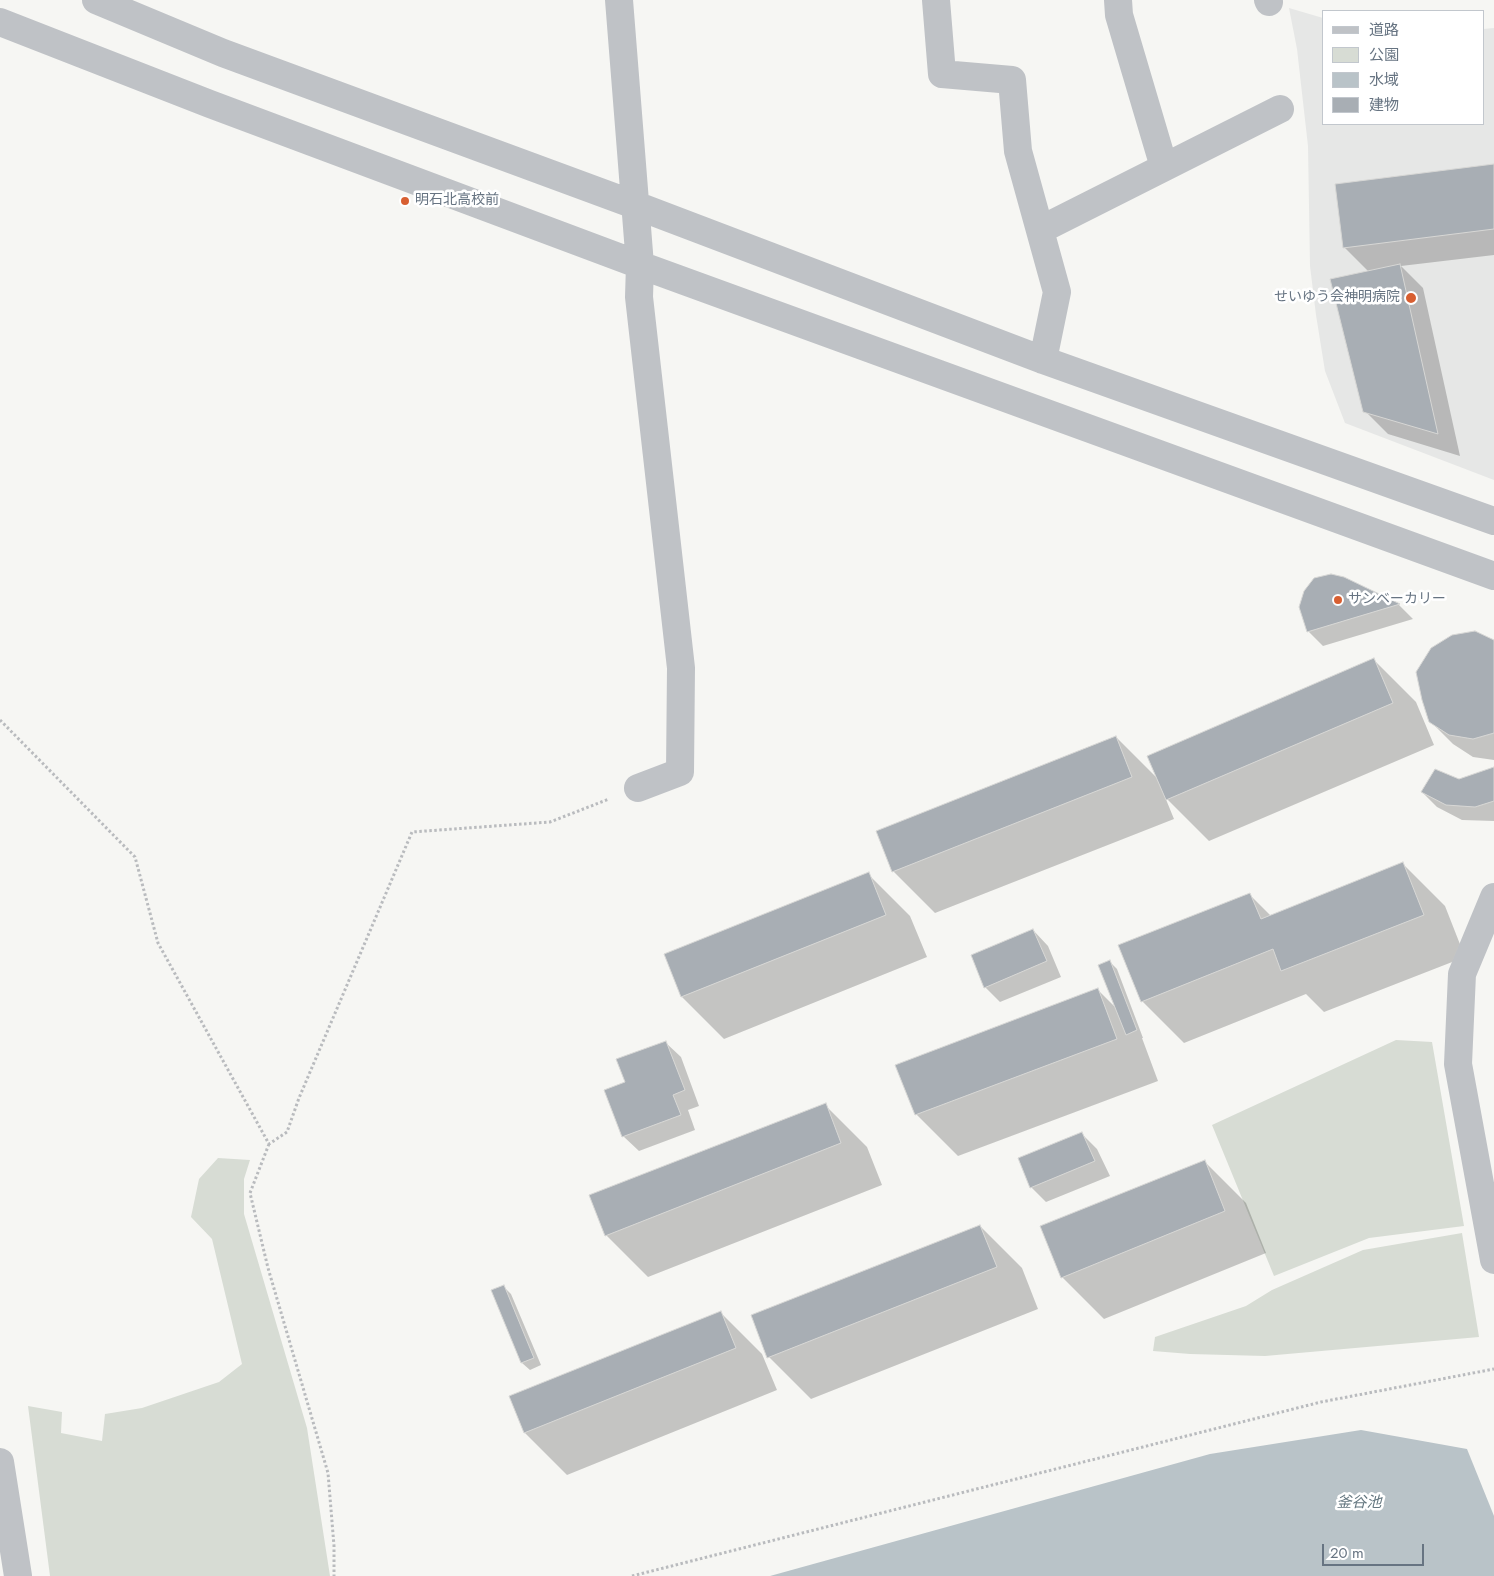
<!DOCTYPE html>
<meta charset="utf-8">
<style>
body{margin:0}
#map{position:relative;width:1494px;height:1576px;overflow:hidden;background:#f6f6f3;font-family:Jost,"Noto Sans JP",sans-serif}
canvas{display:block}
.legend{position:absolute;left:1322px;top:10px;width:162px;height:115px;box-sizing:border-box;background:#fff;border:1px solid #c2c7cd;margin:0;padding:6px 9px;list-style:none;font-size:15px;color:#677482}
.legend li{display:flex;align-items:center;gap:10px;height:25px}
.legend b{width:25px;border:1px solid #c2c7cd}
.scale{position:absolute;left:1322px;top:1544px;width:102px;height:22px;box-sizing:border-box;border:2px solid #677482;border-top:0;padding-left:6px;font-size:15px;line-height:18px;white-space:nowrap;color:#677482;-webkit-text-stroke:4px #fff;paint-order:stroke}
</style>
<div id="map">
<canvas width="1494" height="1576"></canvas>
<ul class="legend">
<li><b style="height:6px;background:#bfc2c6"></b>道路</li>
<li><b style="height:14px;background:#d7dcd4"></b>公園</li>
<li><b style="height:14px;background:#b9c3c8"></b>水域</li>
<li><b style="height:14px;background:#a8aeb4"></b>建物</li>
</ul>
<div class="scale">20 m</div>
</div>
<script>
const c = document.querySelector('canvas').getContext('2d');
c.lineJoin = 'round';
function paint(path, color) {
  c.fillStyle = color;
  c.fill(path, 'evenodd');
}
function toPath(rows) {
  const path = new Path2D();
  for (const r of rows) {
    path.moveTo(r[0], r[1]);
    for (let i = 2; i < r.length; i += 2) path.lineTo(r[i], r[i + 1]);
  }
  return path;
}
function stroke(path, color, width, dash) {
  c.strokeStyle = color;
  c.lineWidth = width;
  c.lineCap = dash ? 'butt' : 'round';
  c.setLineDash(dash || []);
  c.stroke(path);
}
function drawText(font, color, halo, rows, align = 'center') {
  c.font = font + ' Jost,"Noto Sans JP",sans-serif';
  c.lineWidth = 5;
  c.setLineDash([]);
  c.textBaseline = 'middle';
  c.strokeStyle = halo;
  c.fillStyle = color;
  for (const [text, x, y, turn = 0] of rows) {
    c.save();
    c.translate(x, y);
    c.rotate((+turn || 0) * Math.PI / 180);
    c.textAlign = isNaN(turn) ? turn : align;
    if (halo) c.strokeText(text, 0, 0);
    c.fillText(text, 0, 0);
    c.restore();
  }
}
const built = toPath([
 [1289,8,1323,18,1323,124,1483,124,1483,29,1494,28,1494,480,1345,423,1325,371,1316,315,1310,266,1308,146,1297,49]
]);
const green = toPath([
 [1396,1040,1432,1042,1464,1226,1369,1238,1274,1276,1212,1125],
 [218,1158,250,1160,244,1179,244,1214,307,1428,330,1576,50,1576,28,1406,62,1412,61,1433,102,1441,105,1414,142,1408,219,1382,242,1364,212,1239,191,1217,199,1179],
 [1462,1233,1479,1337,1265,1356,1190,1354,1153,1351,1155,1337,1246,1306,1272,1290,1363,1250]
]);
const water = toPath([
 [1361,1430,1467,1449,1494,1516,1494,1576,770,1576,1210,1454]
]);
const shadow = toPath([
 [1494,165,1494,255,1401,266,1423,288,1460,456,1388,434,1365,411,1369,272,1345,248],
 [1344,578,1399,605,1413,619,1323,646,1308,631],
 [1494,642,1494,760,1473,757,1453,744,1430,721],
 [1374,660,1416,702,1434,745,1209,841,1165,797,1174,819,935,913,893,871,1116,737,1159,780],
 [1494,768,1494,821,1462,820,1437,807,1422,792],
 [1403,864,1445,906,1465,957,1324,1012,1306,994,1184,1043,1142,1001,1250,895,1271,916],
 [868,874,910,916,927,957,724,1039,682,997,665,955],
 [1033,930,1048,946,1061,977,1000,1002,985,987],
 [1109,961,1117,969,1143,1038,1142,1038,1158,1081,958,1156,916,1114,1098,990,1117,1009],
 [665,1042,681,1057,699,1106,688,1110,695,1130,639,1151,623,1136,627,1083],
 [825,1105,867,1147,882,1185,648,1277,606,1235],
 [1082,1134,1097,1149,1110,1176,1046,1202,1031,1187],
 [1204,1161,1246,1203,1266,1253,1104,1319,1062,1277],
 [980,1226,1022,1268,1038,1309,811,1399,769,1357],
 [504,1287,511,1294,541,1365,530,1370,522,1363,493,1291],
 [720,1312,762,1354,777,1390,567,1475,525,1433,510,1397]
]);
const building = toPath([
 [1494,164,1494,229,1343,248,1335,184,1494,164],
 [1400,264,1438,434,1363,412,1330,279,1400,264],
 [1331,574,1344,577,1400,604,1307,632,1299,607,1304,591,1314,578,1331,574],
 [1475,631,1494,640,1494,733,1473,739,1449,735,1429,722,1422,700,1416,672,1431,648,1452,635,1475,631],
 [1374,658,1393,703,1166,800,1147,756,1374,658],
 [1116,736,1132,777,892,872,876,831,1116,736],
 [1494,767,1494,801,1475,807,1446,805,1421,792,1435,769,1459,779,1494,767],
 [1403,862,1424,915,1281,971,1273,949,1141,1002,1118,945,1250,893,1261,919,1403,862],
 [869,872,886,915,681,997,664,954,869,872],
 [1033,929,1047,961,984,988,971,955,1033,929],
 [1110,960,1137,1030,1126,1035,1098,965,1110,960],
 [1098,988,1117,1039,915,1115,895,1065,1098,988],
 [666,1041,685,1090,673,1095,681,1115,622,1137,604,1090,625,1082,616,1059,666,1041],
 [826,1103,841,1143,605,1236,589,1195,826,1103],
 [1082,1132,1095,1161,1030,1188,1018,1158,1082,1132],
 [1205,1160,1225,1211,1061,1278,1040,1226,1205,1160],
 [980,1225,997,1267,767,1358,751,1315,980,1225],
 [504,1285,534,1358,521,1363,491,1290,504,1285],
 [721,1311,736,1348,524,1433,509,1396,721,1311]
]);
const path = toPath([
 [0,720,135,857,158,943,269,1144,287,1132,299,1098,412,832,550,822,609,799],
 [269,1144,250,1193,268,1268,328,1473,334,1546,334,1576],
 [632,1576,1321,1402,1494,1369]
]);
const minor = toPath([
 [96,0,223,53,635,205,1043,360,1494,521],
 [619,0,640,265,639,297,681,668,680,772,638,788],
 [936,0,942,74,1012,80,1018,151,1057,292,1043,360],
 [1118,0,1119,15,1164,167],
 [1268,0,1269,2],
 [0,22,210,104,640,265,1494,576],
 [1040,230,1280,109],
 [1494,897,1462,974,1458,1064,1494,1260],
 [0,1462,18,1576]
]);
const markers = [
 [405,201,5,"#d85f31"],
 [1411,298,6,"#d85f31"],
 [1338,600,5,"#d85f31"]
];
const poiNames = [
 ["明石北高校前",415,201],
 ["せいゆう会神明病院",1400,298,"right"],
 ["サンベーカリー",1348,600]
];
const waterNames = [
 ["釜谷池",1359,1503]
];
paint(built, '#e6e7e6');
paint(green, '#d7dcd4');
paint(water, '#b9c3c8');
paint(shadow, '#0003');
paint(building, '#a8aeb4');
stroke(building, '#d7d7d5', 1);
stroke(path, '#b9bbbe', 3, [2.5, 2.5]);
stroke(minor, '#bfc2c6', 28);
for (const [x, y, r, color] of markers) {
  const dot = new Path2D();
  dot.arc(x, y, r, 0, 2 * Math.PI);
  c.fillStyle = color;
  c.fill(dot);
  stroke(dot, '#fff', 2);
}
drawText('14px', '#677482', '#fff', poiNames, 'left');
drawText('italic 15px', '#63767f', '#fff', waterNames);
</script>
